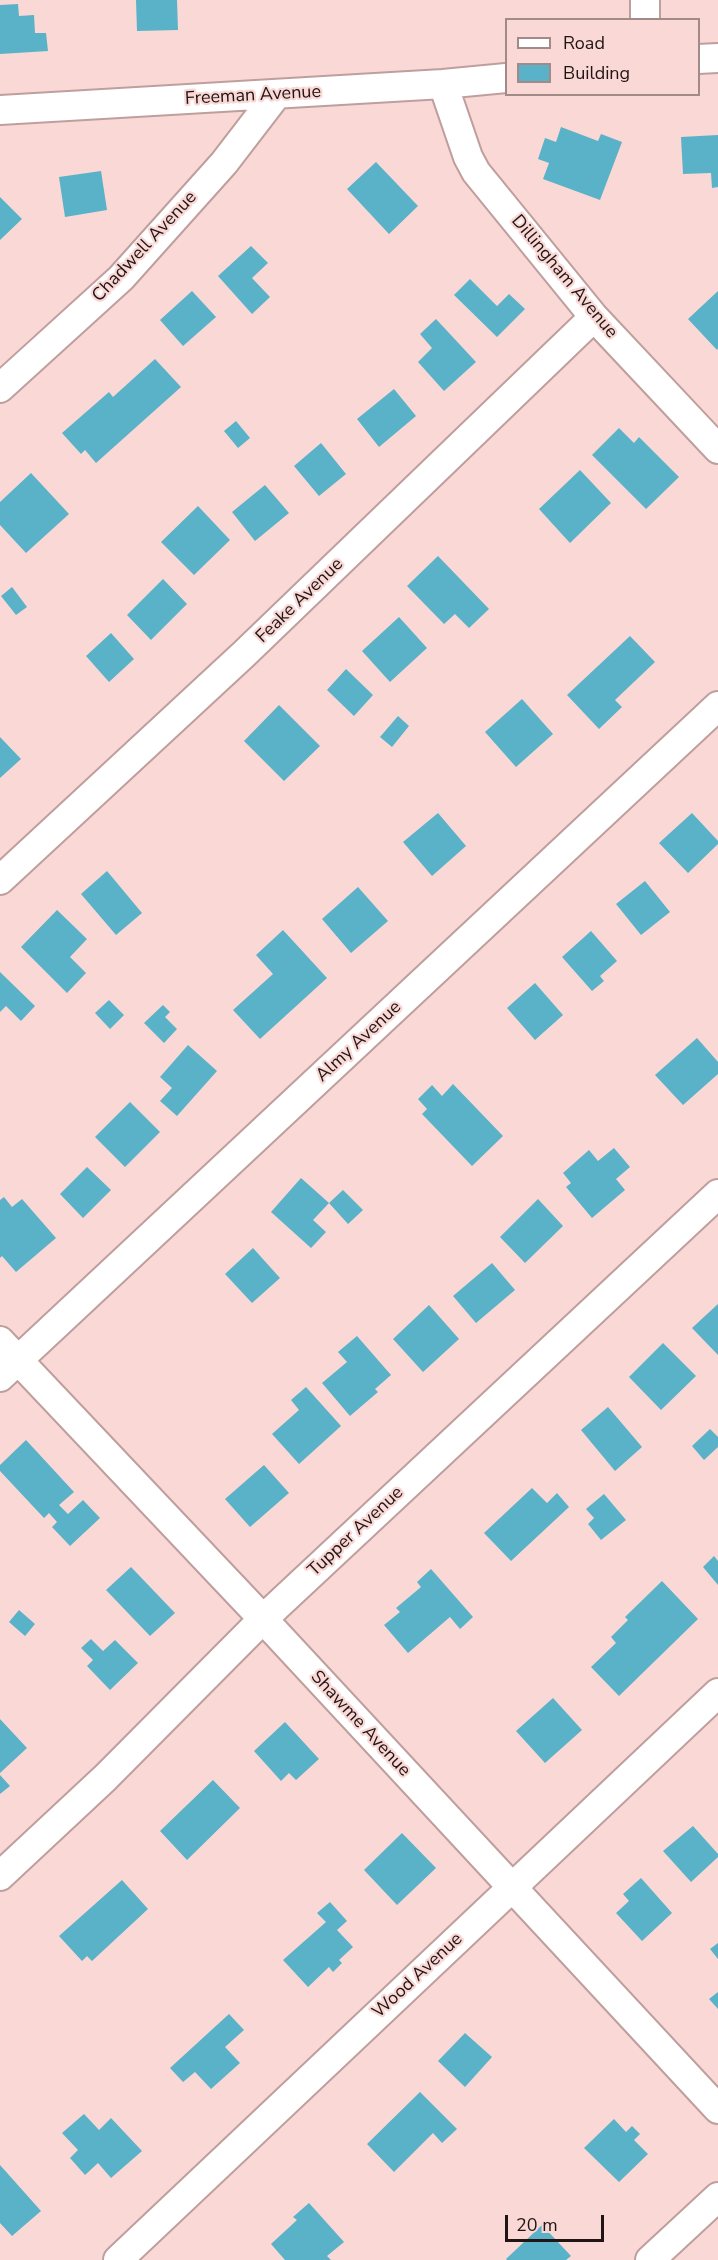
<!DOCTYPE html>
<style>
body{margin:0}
#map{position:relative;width:718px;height:2260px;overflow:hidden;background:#f9d8d6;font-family:"Nunito Sans",sans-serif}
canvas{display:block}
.legend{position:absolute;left:505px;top:18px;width:195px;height:78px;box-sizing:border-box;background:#f9d8d6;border:2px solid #a28a88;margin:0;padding:8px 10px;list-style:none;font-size:18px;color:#201514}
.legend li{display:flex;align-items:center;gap:12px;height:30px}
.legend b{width:30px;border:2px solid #a28a88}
.scale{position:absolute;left:505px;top:2215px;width:99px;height:27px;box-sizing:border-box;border:3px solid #201514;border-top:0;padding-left:8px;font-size:18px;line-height:21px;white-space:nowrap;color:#201514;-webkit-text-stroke:4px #f9d8d6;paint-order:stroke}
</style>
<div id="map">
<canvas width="718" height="2260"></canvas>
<ul class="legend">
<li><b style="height:8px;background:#fff"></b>Road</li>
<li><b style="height:16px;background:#59b2c7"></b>Building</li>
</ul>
<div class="scale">20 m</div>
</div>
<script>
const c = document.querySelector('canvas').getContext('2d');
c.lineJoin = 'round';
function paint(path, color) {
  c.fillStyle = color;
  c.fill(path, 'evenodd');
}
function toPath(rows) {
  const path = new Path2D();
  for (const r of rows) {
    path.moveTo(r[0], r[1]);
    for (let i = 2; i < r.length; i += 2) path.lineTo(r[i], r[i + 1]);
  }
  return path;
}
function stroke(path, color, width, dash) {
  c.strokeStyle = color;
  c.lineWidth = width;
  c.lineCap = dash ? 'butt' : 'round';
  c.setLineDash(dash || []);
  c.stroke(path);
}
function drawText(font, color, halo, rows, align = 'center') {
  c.font = font + ' "Nunito Sans",sans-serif';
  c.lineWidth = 4.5;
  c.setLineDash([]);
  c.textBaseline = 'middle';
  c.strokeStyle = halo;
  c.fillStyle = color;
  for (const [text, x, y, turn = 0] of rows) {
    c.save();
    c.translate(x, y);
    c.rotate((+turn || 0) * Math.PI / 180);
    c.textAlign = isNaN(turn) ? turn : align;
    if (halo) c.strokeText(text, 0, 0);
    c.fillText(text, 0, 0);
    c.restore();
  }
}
const building = toPath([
 [136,0,177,0,178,30,137,31],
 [18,4,19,16,34,15,35,33,46,33,48,51,0,54,0,5],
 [561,127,598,141,601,134,622,142,600,200,543,179,549,163,538,159,545,138,556,142],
 [718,135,718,187,712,188,711,173,683,174,681,137],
 [376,162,418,206,389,234,347,189],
 [101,171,107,210,65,217,59,177],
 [0,197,22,219,0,240],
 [251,246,268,263,252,278,270,297,252,314,218,276],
 [470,279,497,306,509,294,525,309,497,337,454,295],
 [192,291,216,317,183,346,160,320],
 [718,291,718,348,717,350,688,319],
 [436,319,476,362,444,391,418,362,432,348,420,334],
 [155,359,181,387,96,463,85,450,81,454,62,433,109,392,113,397],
 [394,389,416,416,379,447,357,419],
 [236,421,250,438,238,448,224,431],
 [619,428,634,443,639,437,679,477,646,509,592,455],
 [321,443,346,474,319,496,294,466],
 [580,470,611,503,570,543,539,509],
 [31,473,69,514,26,553,0,525,0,502],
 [265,485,289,513,255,541,232,512],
 [198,506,230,540,194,575,161,542],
 [438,556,489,609,469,628,455,614,444,624,407,586],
 [163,579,187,604,151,640,127,615],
 [12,587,27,607,16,615,1,596],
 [399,617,427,648,390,682,362,651],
 [111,633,134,659,109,682,86,656],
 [630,636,655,662,615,700,622,707,599,729,567,695],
 [346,669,373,695,354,716,327,690],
 [522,699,553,734,516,767,485,732],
 [279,705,320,746,284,781,244,741],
 [398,716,409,726,392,747,380,737],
 [0,737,21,759,0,778],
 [438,813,466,846,432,876,403,842],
 [692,813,718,841,718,844,688,873,659,843],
 [107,871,142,913,116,935,81,894],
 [645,881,670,912,641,935,616,904],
 [358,887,388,921,351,953,322,919],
 [57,910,87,939,70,957,86,973,67,993,21,947],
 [283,930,327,978,260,1039,233,1010,273,974,256,955],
 [591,931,617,961,600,976,604,981,592,991,562,957],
 [0,972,35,1006,21,1021,6,1006,0,1012],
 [535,983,563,1015,535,1040,507,1008],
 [109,1000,124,1015,110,1029,95,1013],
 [163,1005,170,1012,165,1017,177,1029,164,1043,144,1023],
 [697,1038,718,1062,718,1074,683,1105,655,1075],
 [188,1045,217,1071,177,1116,160,1101,172,1088,160,1077],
 [453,1084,503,1136,472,1166,422,1114,427,1109,418,1099,432,1085,442,1096],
 [130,1102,160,1132,125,1167,95,1137],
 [614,1148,630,1167,616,1179,625,1190,592,1218,566,1187,571,1183,563,1173,589,1150,598,1161],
 [87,1167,111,1190,83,1218,60,1194],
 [301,1178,329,1203,313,1220,326,1232,311,1248,271,1212],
 [343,1190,363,1210,348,1224,329,1203],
 [4,1197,12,1207,22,1199,56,1238,16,1272,2,1256,0,1258,0,1200],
 [538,1199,563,1226,525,1263,500,1237],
 [253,1248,280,1278,252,1303,225,1274],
 [492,1263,515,1290,476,1323,453,1296],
 [718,1304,718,1355,692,1328],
 [429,1305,459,1339,423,1372,393,1339],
 [357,1336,391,1375,375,1389,378,1392,350,1416,322,1383,347,1362,338,1352],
 [663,1343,696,1376,661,1410,629,1377],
 [306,1387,341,1426,299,1464,272,1434,299,1410,291,1400],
 [608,1407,642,1447,615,1471,581,1430],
 [710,1429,718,1437,718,1447,704,1460,692,1446],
 [26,1440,74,1492,59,1505,68,1514,83,1500,100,1518,70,1546,52,1527,57,1522,49,1513,44,1518,0,1471,0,1465],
 [264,1465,289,1493,250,1527,225,1499],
 [532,1488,547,1503,557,1493,569,1507,511,1561,484,1533],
 [604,1494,626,1520,601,1540,588,1524,594,1518,586,1509],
 [714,1556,718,1561,718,1585,703,1567],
 [131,1567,175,1613,150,1636,106,1590],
 [431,1569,473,1617,460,1629,450,1617,408,1653,384,1625,400,1612,396,1608,421,1587,417,1582],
 [662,1581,698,1619,619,1696,591,1667,616,1643,611,1637,628,1620,625,1617],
 [19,1610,35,1624,25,1636,9,1622],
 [91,1639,103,1651,115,1640,138,1663,110,1690,87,1666,93,1660,81,1648],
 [553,1698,582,1730,545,1763,516,1731],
 [0,1719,27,1748,0,1773],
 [285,1722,319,1759,296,1780,289,1773,281,1781,254,1751],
 [0,1775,10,1786,0,1794],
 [213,1780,240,1808,187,1860,160,1831],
 [693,1826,718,1854,718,1857,691,1882,663,1851],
 [402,1833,436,1868,397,1905,364,1870],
 [641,1878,672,1913,642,1941,616,1913,629,1901,623,1894],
 [122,1880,148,1909,92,1961,87,1956,82,1961,59,1936],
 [330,1902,347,1921,337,1930,353,1947,339,1960,342,1963,333,1972,329,1967,308,1987,283,1960,326,1922,317,1913],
 [718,1943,718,1959,710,1949],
 [718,1992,718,2009,709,1999],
 [229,2014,244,2030,225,2047,240,2063,211,2089,195,2072,183,2082,170,2068],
 [465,2033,492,2057,465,2087,438,2061],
 [420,2092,457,2129,442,2143,433,2133,394,2172,367,2144],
 [84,2114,99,2130,111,2118,142,2151,111,2178,98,2163,85,2175,70,2158,78,2150,62,2133],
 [614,2119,626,2132,632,2126,640,2134,634,2140,648,2154,619,2182,584,2148],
 [0,2165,41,2211,12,2236,0,2223],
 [309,2203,344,2242,327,2256,331,2260,285,2260,271,2244,297,2220,293,2217],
 [542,2225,571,2256,566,2260,507,2260,506,2259]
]);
const street = toPath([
 [645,0,645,20],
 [698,59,718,58],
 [443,84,468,157,476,172,594,317,718,449],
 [0,110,443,84,506,78],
 [0,388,121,278,224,163,277,94],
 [0,880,244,654,594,317],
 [0,1341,263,1619,718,2109],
 [0,1377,718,706],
 [0,1876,105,1778,263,1619,718,1194],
 [118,2260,718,1693],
 [650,2260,718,2197]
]);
const streetNames = [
 ["Freeman Avenue",253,96,-3],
 ["Chadwell Avenue",145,247,-47],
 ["Dillingham Avenue",564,277,50],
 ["Feake Avenue",300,601,-44],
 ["Almy Avenue",359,1042,-43],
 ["Tupper Avenue",356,1532,-43],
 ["Shawme Avenue",360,1724,47],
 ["Wood Avenue",418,1976,-43]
];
paint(building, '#59b2c7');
stroke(street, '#bf9f9d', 32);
stroke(street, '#fff', 28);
drawText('18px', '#201514', '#f9d8d6', streetNames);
</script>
